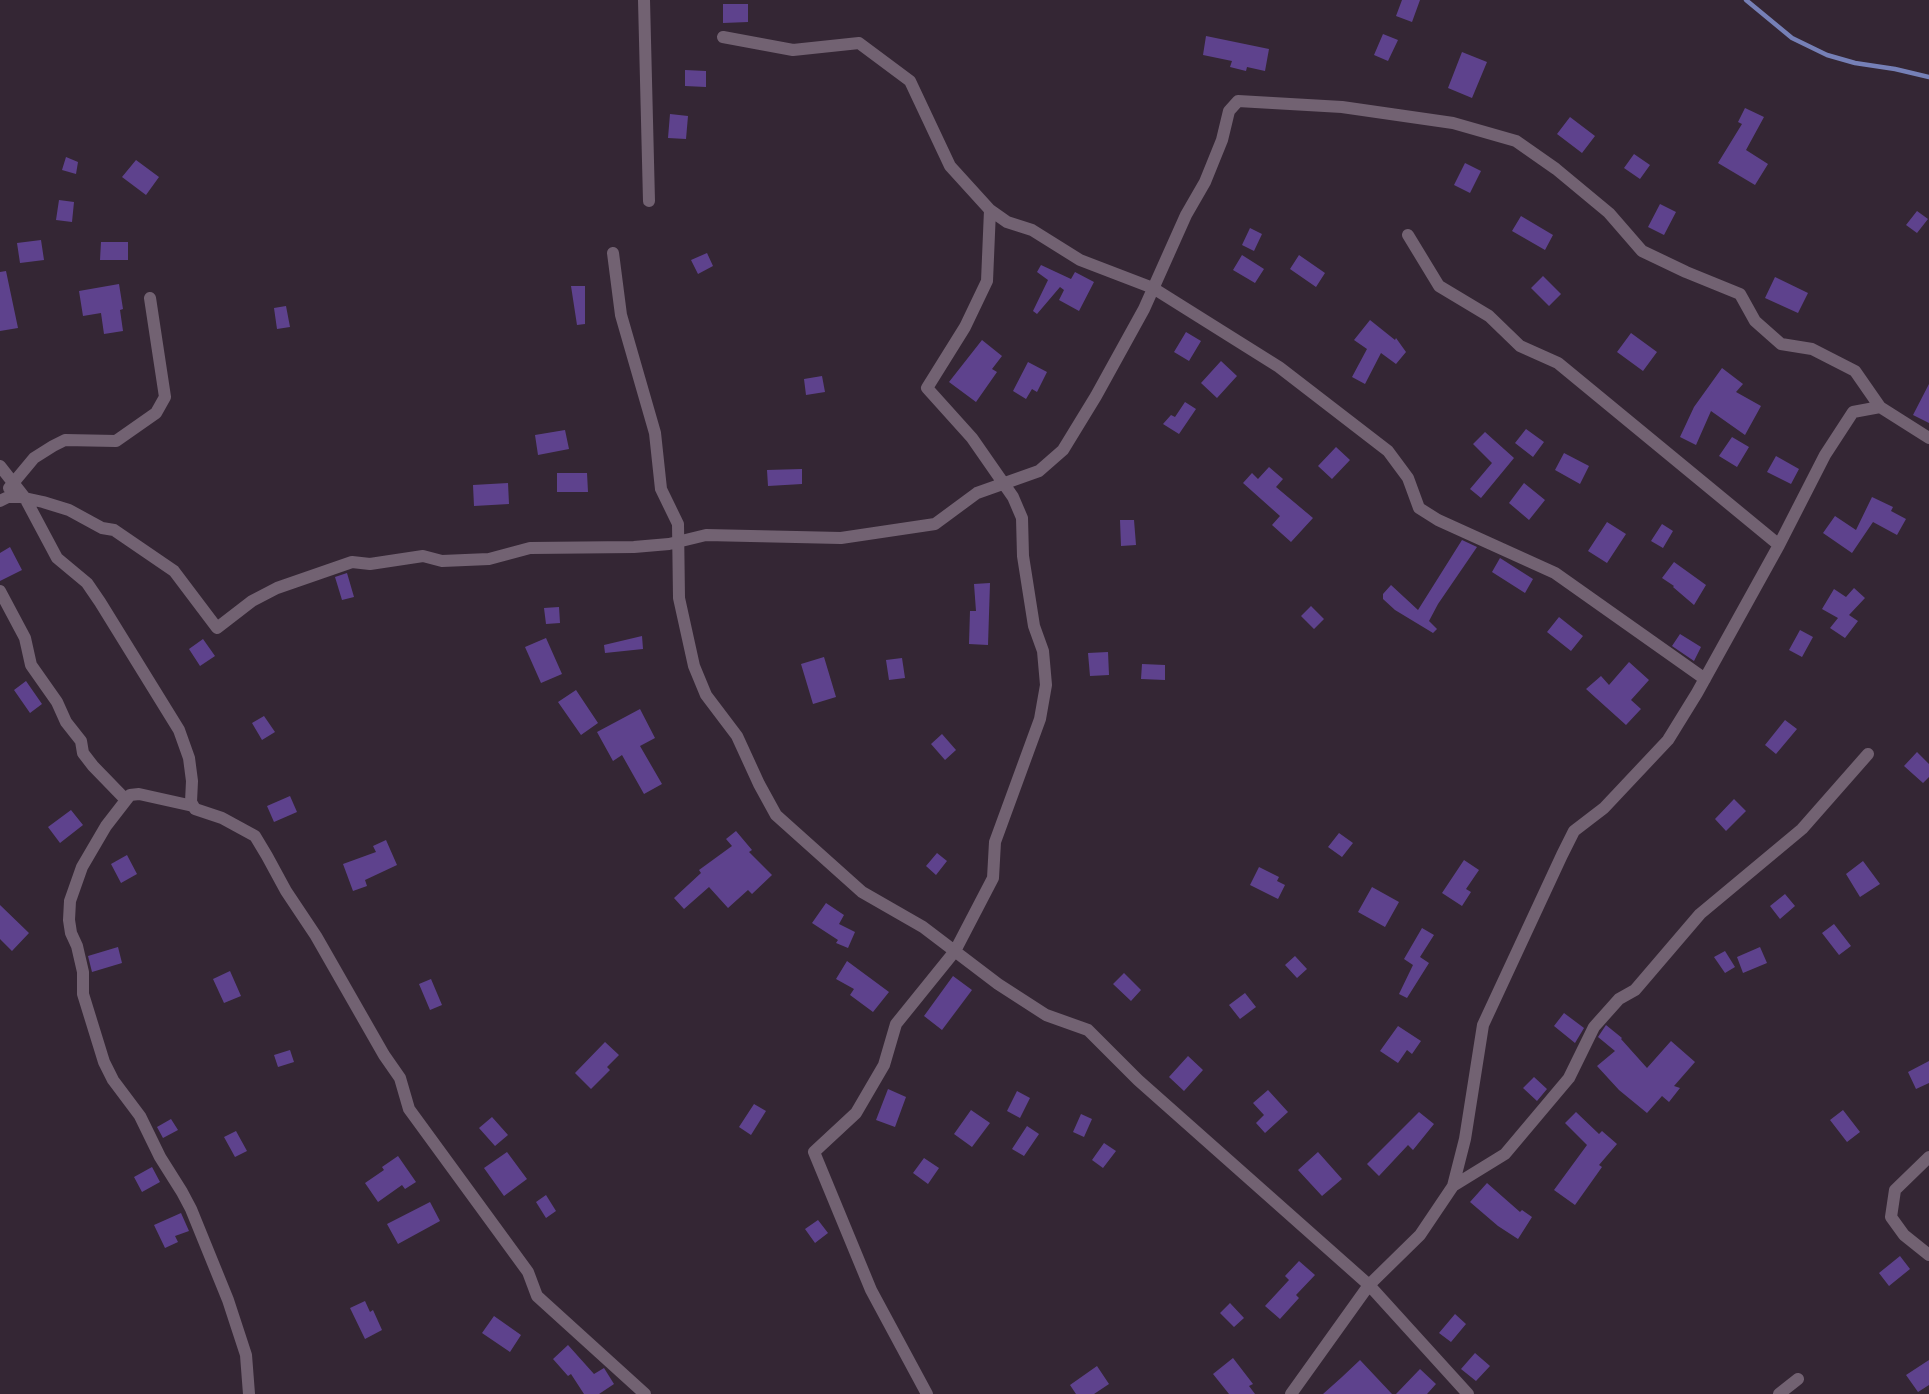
<!DOCTYPE html>
<style>
body{margin:0}
canvas{display:block;background:#342634}
</style>
<canvas width="1929" height="1394"></canvas>
<script>
const c = document.querySelector('canvas').getContext('2d');
c.lineJoin = 'round';
function toPath(rows) {
  const path = new Path2D();
  for (const r of rows) {
    path.moveTo(r[0], r[1]);
    for (let i = 2; i < r.length; i += 2) path.lineTo(r[i], r[i + 1]);
  }
  return path;
}
function stroke(path, color, width, dash) {
  c.strokeStyle = color;
  c.lineWidth = width;
  c.lineCap = dash ? 'butt' : 'round';
  c.setLineDash(dash || []);
  c.stroke(path);
}
function paint(path, color) {
  c.fillStyle = color;
  c.fill(path, 'evenodd');
}
const stream = toPath([
 [1746,0,1792,38,1827,55,1855,63,1895,69,1929,77]
]);
const building = toPath([
 [1402,0,1420,0,1412,22,1396,16],
 [723,4,748,4,748,22,723,23],
 [1383,34,1398,40,1388,61,1374,55],
 [1206,36,1269,49,1265,71,1247,67,1246,71,1230,67,1232,61,1203,55],
 [1462,52,1487,62,1472,98,1448,88],
 [685,70,706,71,706,87,685,86],
 [1745,108,1764,117,1746,150,1768,164,1755,185,1718,163,1742,124,1738,122],
 [670,114,688,116,686,139,668,138],
 [1570,117,1595,136,1582,153,1557,134],
 [1634,154,1650,165,1640,179,1624,168],
 [66,157,78,162,76,174,62,170],
 [136,160,159,177,146,195,122,177],
 [1465,163,1481,171,1470,193,1454,185],
 [59,200,74,202,72,222,56,220],
 [1660,204,1676,212,1664,235,1648,227],
 [1917,211,1928,219,1917,233,1906,225],
 [1521,216,1553,235,1545,250,1512,231],
 [1250,228,1262,234,1254,251,1242,245],
 [41,240,44,260,20,263,17,243],
 [101,242,128,242,128,260,100,260],
 [707,253,713,266,698,274,691,260],
 [1242,255,1264,269,1255,283,1233,270],
 [1299,255,1325,273,1316,287,1290,269],
 [1041,265,1071,279,1075,272,1094,282,1079,311,1059,300,1064,290,1060,287,1037,314,1033,311,1048,280,1037,272],
 [6,271,18,328,0,331,0,272],
 [1543,276,1561,294,1549,306,1531,288],
 [1775,277,1808,293,1798,313,1765,298],
 [119,284,123,309,120,310,123,331,104,334,101,313,83,316,79,291],
 [571,286,585,286,585,324,577,325],
 [286,306,290,327,277,329,274,308],
 [1370,320,1395,340,1396,338,1406,352,1396,364,1381,353,1365,384,1352,377,1367,349,1354,340],
 [1186,332,1201,341,1189,361,1174,352],
 [1631,333,1657,352,1643,371,1617,352],
 [982,340,1002,356,992,369,997,372,976,402,949,382],
 [1221,361,1237,376,1217,398,1201,383],
 [1028,362,1047,372,1037,392,1032,389,1026,399,1013,391],
 [1722,368,1743,384,1736,392,1761,406,1745,435,1711,411,1696,445,1680,437,1694,407],
 [822,376,825,392,806,395,804,379],
 [1929,384,1929,423,1913,415],
 [1185,402,1196,409,1179,434,1163,424,1171,415,1175,417],
 [1526,429,1544,442,1533,457,1515,443],
 [565,430,569,449,538,455,535,435],
 [1485,432,1514,458,1481,498,1470,489,1492,463,1473,444],
 [1732,437,1749,447,1737,467,1719,456],
 [1336,447,1350,460,1332,479,1318,466],
 [1564,453,1589,466,1580,484,1555,470],
 [1776,456,1799,469,1791,484,1767,472],
 [1269,467,1283,479,1276,487,1313,518,1291,542,1272,525,1280,516,1243,483,1252,473,1258,479],
 [802,469,802,484,768,486,767,470],
 [557,473,587,473,588,492,557,492],
 [508,483,509,504,474,506,473,485],
 [1524,483,1545,500,1529,520,1509,503],
 [1872,497,1893,507,1891,511,1906,519,1897,535,1873,522,1852,553,1823,533,1835,516,1856,530],
 [1120,520,1134,520,1136,545,1121,546],
 [1607,522,1626,534,1607,563,1588,551],
 [1662,524,1673,531,1663,548,1651,541],
 [1462,540,1477,547,1438,604,1429,621,1437,629,1433,633,1395,610,1383,599,1383,594,1391,585,1418,610],
 [10,547,22,570,0,581,0,553],
 [1500,558,1533,579,1525,593,1492,572],
 [1674,562,1706,585,1694,605,1673,587,1674,586,1662,578],
 [347,573,354,597,342,600,335,577],
 [990,583,988,645,969,644,970,611,976,611,974,584],
 [1854,588,1865,598,1849,615,1858,621,1845,638,1830,628,1838,618,1822,609,1834,589,1846,597],
 [1311,606,1324,619,1314,629,1301,616],
 [559,607,560,623,546,624,544,608],
 [1559,617,1583,636,1571,651,1547,632],
 [1800,630,1813,637,1802,657,1789,650],
 [1680,634,1701,647,1694,661,1672,646],
 [642,636,643,649,605,653,604,645],
 [546,638,562,674,541,683,525,647],
 [203,639,215,656,200,666,189,649],
 [1108,652,1109,675,1090,676,1088,653],
 [824,657,836,697,813,704,801,664],
 [902,658,905,678,889,680,886,660],
 [1629,662,1649,680,1631,700,1641,709,1626,725,1586,689,1601,676,1609,685],
 [1142,664,1165,665,1165,680,1141,679],
 [26,681,42,704,30,713,14,690],
 [576,690,598,723,581,735,558,702],
 [640,709,655,738,640,746,662,784,644,794,622,755,613,761,597,732],
 [264,716,275,732,262,740,252,723],
 [1785,720,1797,729,1776,754,1765,745],
 [942,734,956,750,945,760,931,744],
 [1917,752,1929,764,1929,777,1923,783,1904,766],
 [290,796,297,812,274,822,267,806],
 [1734,799,1746,811,1726,831,1715,819],
 [71,810,83,825,60,843,48,827],
 [736,831,752,850,749,852,772,875,752,894,748,890,728,908,709,887,684,909,674,898,701,873,699,870,732,846,726,839],
 [1339,833,1353,843,1342,857,1328,847],
 [386,840,397,865,365,880,367,886,353,891,343,864,376,852,373,846],
 [937,853,947,861,936,875,926,866],
 [127,855,137,874,121,883,111,864],
 [1464,860,1479,870,1466,889,1471,892,1462,906,1442,893],
 [1863,861,1880,884,1860,897,1846,874],
 [1259,867,1279,877,1277,881,1285,885,1278,899,1250,885],
 [1372,887,1399,902,1385,927,1358,912],
 [1785,894,1795,906,1780,919,1770,906],
 [826,903,844,915,839,924,855,932,848,948,836,943,838,940,812,923],
 [0,905,29,933,12,951,0,939],
 [1834,924,1851,946,1839,955,1822,933],
 [1422,928,1434,935,1420,957,1429,963,1407,998,1399,994,1413,965,1404,959],
 [118,947,122,963,92,972,88,956],
 [1760,947,1767,963,1743,973,1737,957],
 [1725,951,1735,967,1725,973,1714,957],
 [1295,956,1307,969,1297,978,1285,965],
 [847,961,889,992,873,1012,850,995,854,989,836,979],
 [230,971,241,996,224,1003,213,979],
 [1124,973,1141,990,1131,1001,1113,984],
 [953,976,972,990,942,1030,924,1016],
 [431,979,442,1005,430,1010,419,984],
 [1245,993,1256,1007,1240,1019,1229,1005],
 [1564,1013,1584,1028,1575,1043,1554,1026],
 [1606,1025,1622,1038,1621,1039,1647,1068,1671,1041,1695,1062,1674,1086,1680,1088,1669,1102,1662,1096,1647,1113,1619,1090,1597,1066,1615,1051,1598,1037],
 [1398,1026,1421,1041,1412,1054,1407,1050,1398,1063,1380,1051],
 [605,1042,619,1055,607,1067,610,1070,591,1089,575,1073],
 [290,1050,294,1062,278,1067,274,1055],
 [1188,1056,1203,1070,1184,1091,1169,1077],
 [1929,1061,1929,1083,1916,1089,1908,1072],
 [1534,1077,1547,1089,1537,1101,1523,1088],
 [888,1089,906,1097,895,1127,876,1120],
 [1268,1090,1288,1112,1265,1133,1256,1123,1264,1115,1253,1103],
 [1017,1091,1030,1098,1020,1118,1007,1111],
 [754,1104,766,1111,751,1135,739,1127],
 [971,1110,990,1123,972,1147,954,1134],
 [1843,1110,1860,1132,1847,1142,1830,1120],
 [1419,1112,1434,1124,1413,1150,1408,1145,1379,1176,1367,1164],
 [1576,1112,1599,1134,1602,1131,1617,1144,1599,1165,1602,1167,1575,1205,1554,1190,1587,1145,1565,1123],
 [1081,1114,1092,1119,1084,1137,1073,1132],
 [492,1117,508,1135,495,1146,479,1128],
 [171,1119,178,1130,163,1138,157,1127],
 [1027,1126,1039,1134,1024,1156,1012,1149],
 [236,1131,247,1151,235,1157,224,1137],
 [1104,1143,1116,1151,1103,1168,1092,1160],
 [507,1152,527,1179,504,1196,484,1168],
 [1318,1152,1342,1179,1322,1196,1298,1170],
 [398,1156,416,1182,405,1189,402,1185,378,1202,365,1183,384,1170,382,1167],
 [924,1158,939,1168,928,1184,913,1173],
 [152,1167,160,1182,142,1192,134,1177],
 [1487,1183,1520,1212,1522,1210,1532,1217,1518,1239,1498,1226,1470,1202],
 [546,1195,556,1211,546,1218,536,1202],
 [430,1202,440,1221,398,1244,387,1224],
 [181,1213,189,1231,175,1236,178,1242,165,1248,154,1225],
 [818,1220,828,1233,815,1243,805,1229],
 [1900,1256,1910,1269,1889,1286,1879,1273],
 [1299,1261,1315,1275,1296,1295,1299,1298,1280,1319,1265,1306,1289,1280,1285,1276],
 [365,1301,370,1312,373,1310,382,1330,365,1339,350,1308],
 [1230,1303,1244,1318,1234,1327,1220,1313],
 [1455,1314,1466,1324,1451,1342,1439,1333],
 [494,1316,521,1335,510,1352,482,1333],
 [568,1345,594,1374,604,1368,614,1384,599,1394,584,1394,571,1374,568,1376,553,1359],
 [1475,1353,1490,1366,1476,1381,1461,1369],
 [1233,1358,1253,1384,1249,1386,1255,1394,1229,1394,1213,1374],
 [1360,1360,1392,1394,1323,1394,1342,1377],
 [1929,1360,1929,1385,1918,1392,1906,1375],
 [1097,1366,1109,1384,1094,1394,1076,1394,1070,1385],
 [1420,1369,1436,1384,1427,1394,1396,1394]
]);
const street = toPath([
 [644,0,649,201],
 [723,37,793,50,859,43,910,81,950,166,990,210,987,281,965,327,927,388,972,438,1013,497,1022,518,1023,556,1034,626,1043,651,1046,685,1040,719,995,842,993,878,955,951,896,1024,884,1065,856,1113,814,1152,871,1290,927,1394],
 [990,210,1007,222,1032,230,1080,260,1153,288,1279,367,1388,451,1408,478,1419,508,1438,520,1555,573,1705,679],
 [1408,235,1439,286,1489,316,1520,346,1558,363,1779,545],
 [613,253,621,315,655,433,661,489,678,524,679,598,694,666,706,695,737,736,759,784,776,815,862,892,923,927,998,984,1046,1015,1088,1030,1138,1080,1369,1285,1468,1394],
 [0,466,25,498,57,558,87,583,100,602,179,730,189,758,192,781,191,802,195,809,222,818,255,836,267,856,286,891,316,936,384,1055,400,1078,409,1109,528,1272,537,1296,645,1394],
 [9,488,34,458,53,446,65,440,116,441,156,413,165,397,150,298],
 [0,501,8,497,20,497,43,502,69,510,102,528,114,530,174,571,217,628,252,601,277,588,352,562,370,564,423,556,442,561,489,559,530,548,634,547,669,544,706,535,841,538,935,524,977,493,1039,471,1063,450,1096,396,1144,309,1186,215,1205,182,1222,140,1229,111,1238,101,1342,107,1453,123,1516,141,1556,169,1609,213,1642,251,1686,272,1740,294,1755,321,1781,344,1812,349,1855,371,1880,407,1929,438],
 [0,591,25,638,31,665,57,702,66,722,81,741,83,753,93,766,126,800],
 [193,806,139,794,130,795,106,826,82,867,70,901,69,920,71,933,77,946,83,972,83,994,104,1062,113,1080,140,1116,160,1157,182,1192,191,1209,228,1300,246,1355,249,1394],
 [1929,1157,1895,1190,1891,1217,1904,1235,1929,1255],
 [1453,1186,1505,1154,1569,1078,1594,1027,1619,999,1635,990,1700,914,1802,829,1868,754],
 [1291,1394,1369,1285,1420,1235,1453,1186,1465,1139,1483,1025,1562,855,1574,831,1604,808,1668,740,1697,693,1779,545,1825,455,1853,412,1880,407],
 [1779,1394,1798,1379]
]);
stroke(stream, '#7680b7', 4.5);
paint(building, '#5e428d');
stroke(street, '#726272', 12);
</script>
